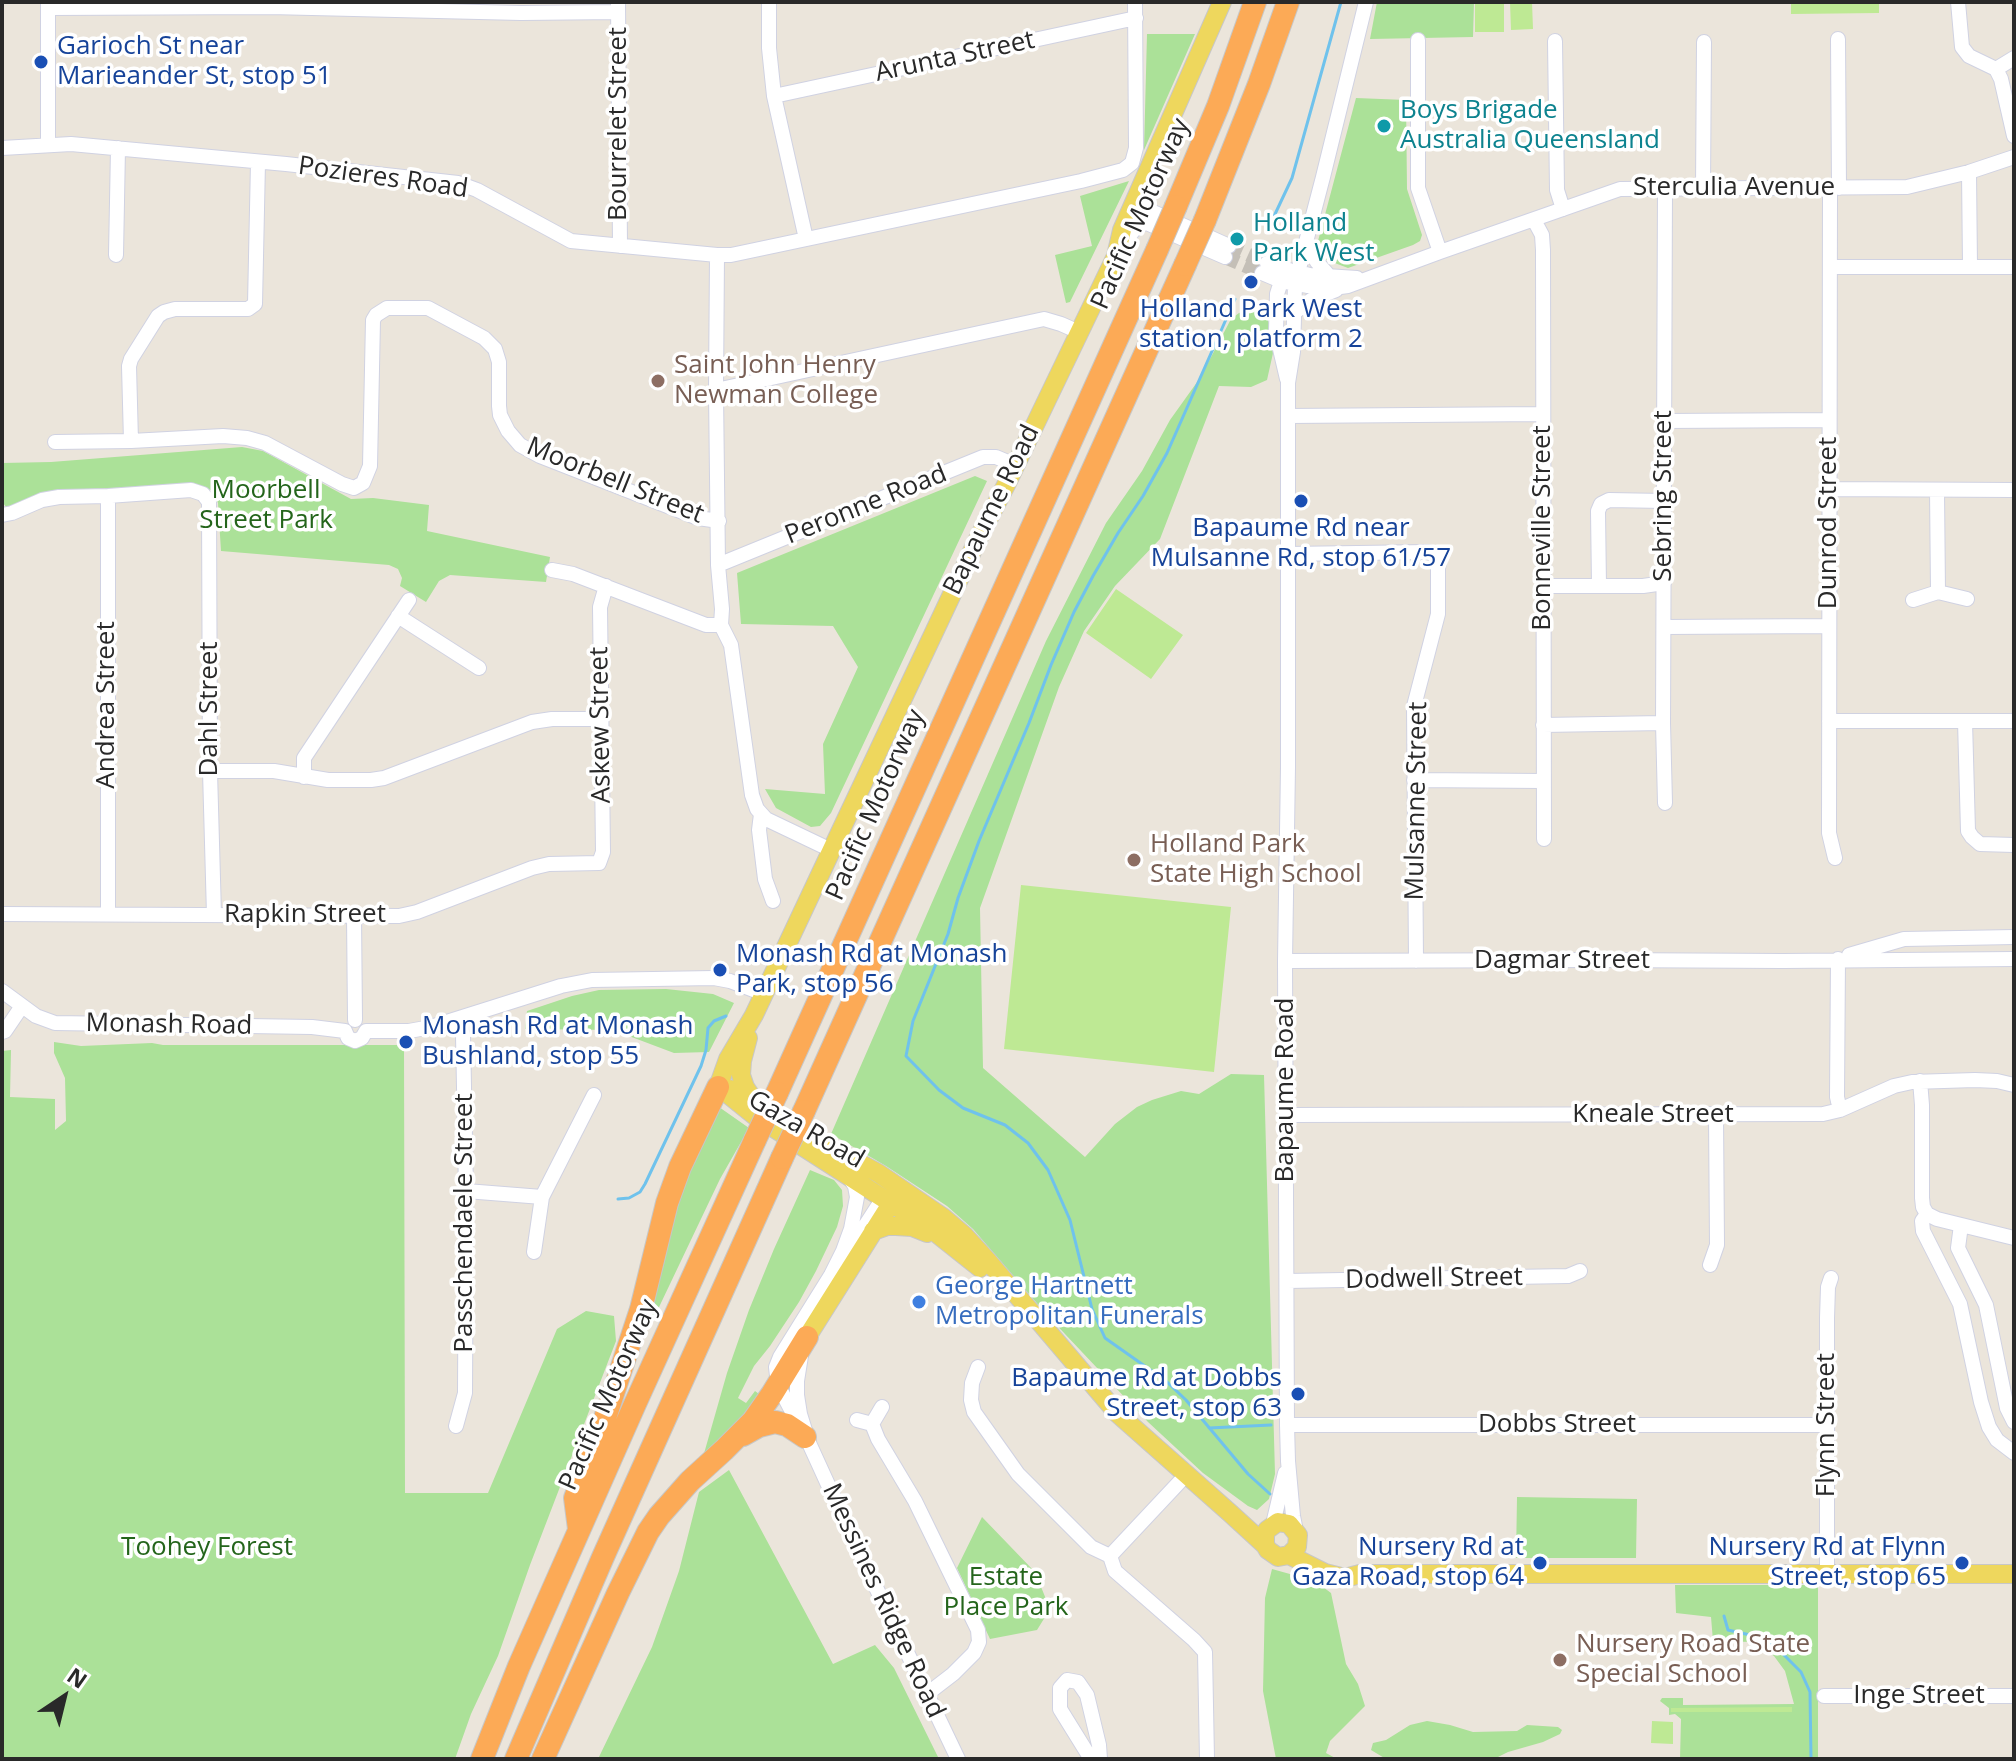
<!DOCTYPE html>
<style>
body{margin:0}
#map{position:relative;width:2016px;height:1761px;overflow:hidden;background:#ebe5db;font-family:"Open Sans",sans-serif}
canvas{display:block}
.frame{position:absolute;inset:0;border:4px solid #292929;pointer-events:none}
.north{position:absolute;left:24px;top:1657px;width:80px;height:80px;-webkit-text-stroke:6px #fff;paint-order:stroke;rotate:35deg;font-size:22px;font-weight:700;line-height:32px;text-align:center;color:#292929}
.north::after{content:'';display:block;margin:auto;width:28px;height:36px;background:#292929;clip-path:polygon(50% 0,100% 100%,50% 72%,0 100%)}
</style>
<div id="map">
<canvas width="2016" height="1761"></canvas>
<div class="frame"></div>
<div class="north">N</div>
</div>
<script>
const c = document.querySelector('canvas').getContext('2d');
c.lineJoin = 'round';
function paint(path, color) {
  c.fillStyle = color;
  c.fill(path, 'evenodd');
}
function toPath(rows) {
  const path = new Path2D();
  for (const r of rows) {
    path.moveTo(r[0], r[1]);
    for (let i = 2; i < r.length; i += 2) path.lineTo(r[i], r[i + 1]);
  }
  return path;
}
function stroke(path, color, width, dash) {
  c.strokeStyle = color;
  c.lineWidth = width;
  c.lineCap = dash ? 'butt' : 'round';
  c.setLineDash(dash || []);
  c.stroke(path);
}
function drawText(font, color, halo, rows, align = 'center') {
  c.font = font + ' "Open Sans",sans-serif';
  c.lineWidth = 7;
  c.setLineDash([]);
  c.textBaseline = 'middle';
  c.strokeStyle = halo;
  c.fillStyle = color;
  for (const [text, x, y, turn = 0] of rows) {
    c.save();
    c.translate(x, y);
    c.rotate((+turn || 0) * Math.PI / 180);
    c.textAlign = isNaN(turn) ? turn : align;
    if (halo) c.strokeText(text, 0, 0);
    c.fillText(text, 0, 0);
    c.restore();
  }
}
const green = toPath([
 [1377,2,1474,2,1473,37,1370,39],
 [1147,34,1195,34,1144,150],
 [1356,98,1406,100,1407,189,1422,235,1420,241,1413,245,1348,268,1324,259,1318,241],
 [1129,181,1070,302,1066,303,1055,255,1092,246,1080,196],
 [1249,310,1263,310,1272,329,1273,353,1267,380,1251,387,1219,386,1160,539,1115,586,1084,631,1059,687,980,908,983,1068,1085,1157,1115,1124,1137,1107,1152,1100,1181,1091,1199,1094,1231,1074,1264,1075,1275,1474,1269,1499,1257,1510,1248,1506,1203,1473,1148,1422,1048,1316,973,1229,947,1206,886,1166,831,1134,1046,641,1106,523,1142,471,1170,420,1200,378,1231,319,1239,313],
 [242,447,263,451,351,499,373,498,429,505,427,531,550,557,546,582,450,575,439,581,426,602,400,586,402,578,398,569,389,565,221,551,218,503,213,491,197,485,56,490,8,509,2,502,2,463,51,462],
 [975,476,987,481,831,813,820,826,811,827,776,808,765,789,825,794,823,744,858,667,833,626,741,624,737,573],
 [666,989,713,994,734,1003,709,1052,674,1053,613,1030,525,1029,527,1011,572,996,599,990],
 [54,1042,81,1046,152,1043,163,1045,404,1045,405,1493,488,1493,557,1329,586,1311,614,1316,616,1341,530,1565,498,1656,471,1714,455,1759,2,1759,2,1051,11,1050,10,1097,55,1099,55,1130,66,1121,65,1078,54,1053],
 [719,1107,749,1128,720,1179,650,1326,645,1327,668,1236,684,1186],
 [810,1170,834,1180,842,1190,843,1206,837,1227,816,1271,799,1302,770,1346,754,1366,738,1398,746,1403,755,1391,759,1394,755,1405,703,1457,727,1373,749,1310,774,1249],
 [729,1470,833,1664,875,1645,894,1668,939,1759,598,1759,652,1647,679,1571,699,1492],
 [1517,1497,1637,1499,1636,1558,1516,1558],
 [982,1517,1035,1572,1050,1609,1037,1630,990,1639,957,1568],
 [1272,1569,1315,1581,1331,1593,1346,1664,1358,1684,1365,1706,1330,1741,1326,1753,1337,1759,1276,1759,1263,1691,1265,1598],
 [1675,1585,1818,1585,1818,1759,1680,1759,1681,1719,1675,1714,1669,1715,1669,1708,1660,1701,1662,1698,1683,1698,1683,1705,1794,1704,1785,1671,1774,1656,1753,1642,1713,1641,1711,1617,1676,1613],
 [1427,1721,1450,1725,1473,1732,1517,1731,1527,1725,1558,1727,1562,1730,1560,1734,1543,1742,1508,1752,1494,1759,1386,1759,1371,1750,1373,1743,1386,1740,1410,1725]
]);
const pitch = toPath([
 [1475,2,1504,2,1504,32,1475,32],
 [1510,2,1532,2,1533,29,1511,30],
 [1791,2,1879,2,1879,13,1791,14],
 [1116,589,1183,635,1151,679,1086,633],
 [1021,885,1231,907,1214,1072,1004,1049],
 [1792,1707,1792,1712,1671,1712,1671,1708],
 [1652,1721,1673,1722,1673,1744,1651,1743]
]);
const stream = toPath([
 [1268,229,1292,178,1341,2],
 [1235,299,1167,453,1143,496,1118,533,1093,576,1074,612,1051,665,1029,723,979,841,958,898,948,934,913,1021,906,1056,939,1090,963,1108,1005,1125,1028,1143,1048,1170,1070,1220,1092,1309,1105,1338,1166,1381,1186,1400,1248,1474,1270,1494],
 [618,1199,629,1198,640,1192,645,1184,701,1066,706,1050,708,1028,714,1021,726,1016],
 [1209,1428,1271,1425],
 [1724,1616,1728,1630,1759,1637,1779,1650,1801,1672,1810,1692,1811,1759]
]);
const minorTunnel = toPath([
 [1229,246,1267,263],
 [1225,257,1262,273]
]);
const minor = toPath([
 [48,2,48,145],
 [618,2,620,246],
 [769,2,769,48,774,96,806,239],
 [1958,2,1962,47,1969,56,1996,69,2001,79,2014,136],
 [48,8,270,7,521,13,618,12],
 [1838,39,1839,188],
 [1418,40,1418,188,1440,252],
 [1555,41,1557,190,1563,209],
 [1996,69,2014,58],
 [774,96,1136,18],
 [2,148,71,144,286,164,458,183,477,190,571,241,717,255,731,255,1081,181,1123,170,1132,163,1136,148,1135,2],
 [1969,172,1970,266],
 [1665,188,1663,723,1665,803],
 [1703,188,1704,42],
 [1830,188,1829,833,1835,858],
 [1134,204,1142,219,1149,224,1225,257],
 [1135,204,1229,246],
 [1534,220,1542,235,1543,250,1544,839],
 [1306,243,1317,262,1331,278],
 [1119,251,1133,231,1145,222],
 [116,255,118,148],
 [717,255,716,390,718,565,722,609,721,625,731,645,752,795,757,809,766,819,831,850],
 [1267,263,1285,269,1310,275,1357,278],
 [1830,267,2014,267],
 [1285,269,1277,294,1276,332,1287,379],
 [1262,273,1281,281,1308,286,1333,288,1348,286,1440,252,1620,189,1907,187,1969,172,2014,157],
 [1294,313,1311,300,1336,290],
 [716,390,1044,319,1061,324,1079,332],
 [1288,416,1543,414],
 [1664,421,1829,420],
 [131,441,129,366,131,359,158,316,164,312,175,309,248,309,255,304,258,162],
 [55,442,131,441,223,436,247,438,265,443,342,484,354,488,363,483,370,466,373,320,376,315,387,308,428,308,484,338,495,349,499,362,499,406,500,415,508,431,520,445,540,456,698,518,719,521],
 [1829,489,2014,490],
 [1937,490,1938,592],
 [108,496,108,914],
 [2,515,12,513,42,500,59,497,108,496,191,490,203,494,209,502,210,771,214,915],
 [1288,554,1428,552,1440,557,1438,569,1438,614,1414,706,1416,961],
 [718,565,983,457,996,457,1015,465],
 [552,570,573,574,706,625,721,625],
 [1543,586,1643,586,1664,583],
 [1599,586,1598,511,1601,504,1609,500,1664,501],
 [1913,600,1938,592,1967,599],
 [398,616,479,668],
 [1664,627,1828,626],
 [1829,721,2014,721],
 [1965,721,1968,831,1972,837,1980,844,2014,845],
 [1543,725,1663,723],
 [210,771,274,771,328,780,371,780,384,778,532,722,552,719,601,719],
 [304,777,304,758,409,600],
 [1414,780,1543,781],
 [761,814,759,830,765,879,773,901],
 [2,914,399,916,417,912,532,868,549,864,599,863,603,852,600,607,606,586],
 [354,915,355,1020],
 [1849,955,1904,939,2014,937],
 [1838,959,1837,1097,1840,1110],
 [1285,961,1600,960,1783,961,2014,959],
 [2,991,36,1016,55,1023,312,1027,345,1031,348,1038,355,1041,362,1038,366,1031],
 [456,1020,463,1035,466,1191,465,1393,456,1426],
 [366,1031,409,1031,431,1027,561,986,592,980,714,978,730,981,764,994],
 [2,1032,5,1031,22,1006],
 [1920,1081,1922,1105,1922,1198,1923,1207,1927,1214,1922,1221,1923,1231,1960,1304,1981,1402,1989,1427,1997,1440,2014,1453],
 [1286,1115,1823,1114,1840,1110,1894,1086,1912,1082,1975,1080,1997,1081,2014,1085],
 [466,1191,542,1197],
 [1927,1214,1937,1219,2014,1238],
 [1961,1225,1958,1248,1986,1305,2007,1408,2014,1422],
 [850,1249,883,1198],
 [534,1252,542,1197,594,1095],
 [1710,1265,1717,1245,1716,1115],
 [1287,1281,1568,1276,1580,1271],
 [801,1356,797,1381,797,1395,800,1414,809,1443,851,1535,958,1759],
 [978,1367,972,1383,971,1400,974,1412,1018,1474,1091,1547,1110,1556],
 [857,1420,872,1424,882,1407],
 [798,1423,778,1385,776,1367,780,1357,831,1275,843,1251,851,1229,857,1197,855,1186,848,1176],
 [872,1424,878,1439,915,1501,978,1630,979,1642,974,1653,953,1674,927,1694],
 [1287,1425,1827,1425],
 [1273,1524,1285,1473],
 [1296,1531,1293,1516,1288,1461,1287,1425,1285,961,1288,767,1288,383,1293,352,1295,284,1323,177,1366,2],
 [1110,1556,1115,1571,1194,1640,1205,1652,1207,1759],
 [1110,1556,1186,1475],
 [1827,1574,1827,1318,1828,1287,1831,1278],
 [1824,1696,2014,1696],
 [1091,1759,1060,1709,1060,1688,1067,1680,1078,1682,1087,1695,1099,1745,1100,1759]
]);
const major = toPath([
 [748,1038,742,1061,741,1075,745,1087,751,1096],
 [718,1087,728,1059,754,1015,977,541,1007,483,1116,256,1122,230,1222,2],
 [718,1087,741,1091,751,1096,809,1136,878,1173,944,1218,964,1235,987,1260,1117,1413,1230,1513,1265,1545,1268,1550,1278,1557,1289,1555,1297,1547,1298,1535,1289,1524,1278,1522,1267,1530,1265,1535,1265,1545],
 [719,1087,755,1116,931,1229,980,1268],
 [873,1231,887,1226,896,1226,912,1227,927,1233],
 [807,1337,892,1202,896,1192],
 [1289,1555,1325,1573,1345,1578,1360,1574,2014,1574]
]);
const highway = toPath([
 [1176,206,1218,106,1255,2],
 [1205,220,1259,84,1288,2],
 [777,1093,1157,250],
 [804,1111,1185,265],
 [743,1435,759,1426,775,1422,787,1425,805,1437],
 [579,1529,575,1498,605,1418,641,1309,667,1203,680,1167,718,1087],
 [482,1759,519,1666,635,1404,755,1140],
 [516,1759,603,1557,782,1158],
 [543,1759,618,1593,648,1532,659,1516,690,1481,724,1450,753,1421,772,1394,807,1337]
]);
const highwayBridge = toPath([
 [1157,250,1176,206],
 [1185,265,1205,220],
 [755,1140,777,1093],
 [782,1158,804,1111]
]);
const markers = [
 [41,62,8,"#1a4fb4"],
 [1384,126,8,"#0f9aa8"],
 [1237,239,8,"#0f9aa8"],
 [1251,282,8,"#1a4fb4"],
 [658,381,8,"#8d6e63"],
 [1301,501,8,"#1a4fb4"],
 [1134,860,8,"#8d6e63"],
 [720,970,8,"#1a4fb4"],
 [406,1042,8,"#1a4fb4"],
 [919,1302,8,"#3f7fe0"],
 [1298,1394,8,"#1a4fb4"],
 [1540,1563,8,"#1a4fb4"],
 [1962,1563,8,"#1a4fb4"],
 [1560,1660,8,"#8d6e63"]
];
const transitNames = [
 ["Garioch St near",57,47],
 ["Marieander St, stop 51",57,77],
 ["Holland Park West",1251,310,"center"],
 ["station, platform 2",1251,340,"center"],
 ["Bapaume Rd near",1301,529,"center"],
 ["Mulsanne Rd, stop 61/57",1301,559,"center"],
 ["Monash Rd at Monash",736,955],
 ["Park, stop 56",736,985],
 ["Monash Rd at Monash",422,1027],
 ["Bushland, stop 55",422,1057],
 ["Bapaume Rd at Dobbs",1282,1379,"right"],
 ["Street, stop 63",1282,1409,"right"],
 ["Nursery Rd at",1524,1548,"right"],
 ["Gaza Road, stop 64",1524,1578,"right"],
 ["Nursery Rd at Flynn",1946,1548,"right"],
 ["Street, stop 65",1946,1578,"right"]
];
const streetNames = [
 ["Arunta Street",955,57,-12],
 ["Bourrelet Street",619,124,-90],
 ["Pozieres Road",383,178,8],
 ["Sterculia Avenue",1734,188],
 ["Pacific Motorway",1141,214,-66],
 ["Moorbell Street",615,481,22],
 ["Sebring Street",1664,496,-90],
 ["Peronne Road",866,505,-22],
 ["Bapaume Road",992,510,-64],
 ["Dunrod Street",1829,523,-90],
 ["Bonneville Street",1543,528,-90],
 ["Andrea Street",107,705,-90],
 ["Dahl Street",210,709,-90],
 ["Askew Street",601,725,-91],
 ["Mulsanne Street",1417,801,-89],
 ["Pacific Motorway",876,805,-66],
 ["Rapkin Street",305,915],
 ["Dagmar Street",1562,961],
 ["Monash Road",169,1025,1],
 ["Bapaume Road",1286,1090,-90],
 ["Kneale Street",1653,1115],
 ["Gaza Road",806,1130,30],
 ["Passchendaele Street",465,1223,-90],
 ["Dodwell Street",1434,1279,-1],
 ["Pacific Motorway",609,1395,-66],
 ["Dobbs Street",1557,1425],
 ["Flynn Street",1827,1425,-90],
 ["Messines Ridge Road",883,1601,65],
 ["Inge Street",1919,1696]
];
const cultureNames = [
 ["Boys Brigade",1400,111],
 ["Australia Queensland",1400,141],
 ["Holland",1253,224],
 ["Park West",1253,254]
];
const educationNames = [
 ["Saint John Henry",674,366],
 ["Newman College",674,396],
 ["Holland Park",1150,845],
 ["State High School",1150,875],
 ["Nursery Road State",1576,1645],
 ["Special School",1576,1675]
];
const parkNames = [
 ["Moorbell",266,491],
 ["Street Park",266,521],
 ["Toohey Forest",207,1548],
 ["Estate",1006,1578],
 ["Place Park",1006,1608]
];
const shopNames = [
 ["George Hartnett",935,1287],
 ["Metropolitan Funerals",935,1317]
];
paint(green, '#abe198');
paint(pitch, '#bee994');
stroke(stream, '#6fc2ec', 3);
stroke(minorTunnel, '#c4bfb7', 14, [14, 7]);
stroke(minor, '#d0d2e2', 16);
stroke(major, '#c7c7c7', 20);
stroke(highway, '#c7c7c7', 24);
stroke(minor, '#fff', 14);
stroke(major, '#eed75d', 18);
stroke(highway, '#fcaa56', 22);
stroke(highwayBridge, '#c7c7c7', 24, []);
stroke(highwayBridge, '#fcaa56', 22);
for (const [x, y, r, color] of markers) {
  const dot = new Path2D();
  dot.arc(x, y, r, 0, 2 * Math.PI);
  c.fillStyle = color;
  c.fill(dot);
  stroke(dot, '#fff', 3);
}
drawText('26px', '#164399', '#fff', transitNames, 'left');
drawText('26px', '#292929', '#fff', streetNames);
drawText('26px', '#0d838f', '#fff', cultureNames, 'left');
drawText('26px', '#785e54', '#fff', educationNames, 'left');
drawText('26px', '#24651b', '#fff', parkNames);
drawText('26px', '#366cbe', '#fff', shopNames, 'left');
</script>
